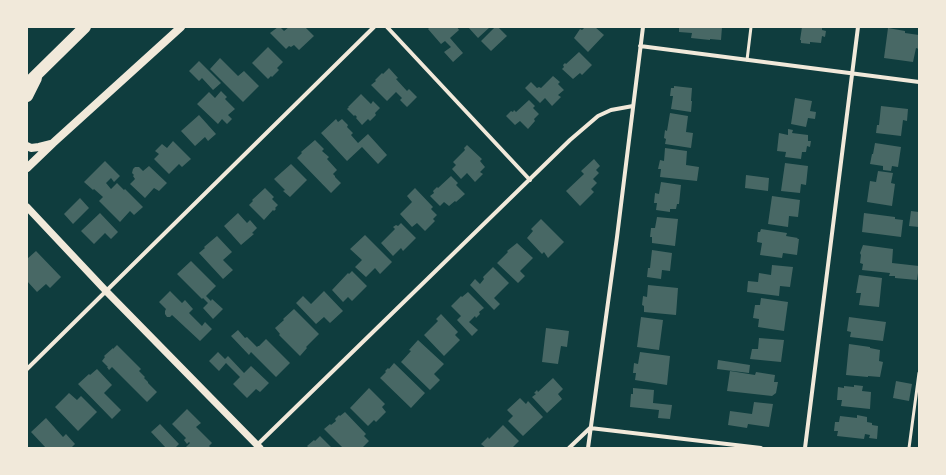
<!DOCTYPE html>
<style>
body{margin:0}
#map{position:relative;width:946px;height:475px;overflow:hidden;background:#0f3d3e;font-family:"PT Sans Narrow",sans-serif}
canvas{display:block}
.frame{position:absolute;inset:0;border:28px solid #f1e9da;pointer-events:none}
</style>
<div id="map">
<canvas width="946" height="475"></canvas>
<div class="frame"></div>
</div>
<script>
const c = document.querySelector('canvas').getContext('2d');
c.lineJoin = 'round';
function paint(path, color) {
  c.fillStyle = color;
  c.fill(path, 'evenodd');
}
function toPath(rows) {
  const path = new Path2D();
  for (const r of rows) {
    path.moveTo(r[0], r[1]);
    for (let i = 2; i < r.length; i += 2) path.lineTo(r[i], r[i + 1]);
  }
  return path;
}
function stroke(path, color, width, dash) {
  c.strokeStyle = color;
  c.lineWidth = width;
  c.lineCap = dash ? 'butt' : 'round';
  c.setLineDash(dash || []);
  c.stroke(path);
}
const building = toPath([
 [278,27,280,27,284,31,289,27,305,27,314,36,299,50,294,45,291,47,289,46,286,49,270,33],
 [430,27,457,27,459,30,450,38,463,53,453,62,444,52,451,47,445,41,441,44,428,29],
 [468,27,490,27,478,38],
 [495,27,498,27,507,36,491,51,481,41],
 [585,27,595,27,604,35,588,52,574,38,580,29,582,30],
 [679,27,722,27,721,40,710,39,710,40,691,38,692,33,679,32],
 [802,27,822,27,822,30,826,31,825,37,822,36,821,43,810,42,810,44,801,43,801,40,800,40],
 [888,28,905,31,905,33,919,35,919,49,916,48,913,62,884,58],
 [268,47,283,62,277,68,279,70,272,77,271,76,268,79,252,63],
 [579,52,592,65,582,75,580,73,573,79,562,69,564,67,563,65,565,63,566,64],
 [220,58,238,76,244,71,259,86,243,102,210,69],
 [199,61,221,83,213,90,202,78,199,81,189,71],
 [389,68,398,78,396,79,407,91,409,89,417,97,407,107,400,100,402,98,396,92,387,101,371,85,376,81,375,80,382,73,383,74],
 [553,76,560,82,558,84,564,90,558,95,561,97,552,106,545,98,540,103,525,88,531,82,537,88,539,87,541,88],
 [674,86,692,88,691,101,692,101,691,112,671,109,673,96,670,96,671,88,674,88],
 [221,91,227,97,225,99,235,109,228,115,232,119,227,124,222,119,218,124,197,104,209,92,215,98],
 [361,94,371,104,373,101,380,108,375,113,376,115,370,121,368,119,362,125,356,118,357,117,355,115,354,116,347,109,349,107,348,107],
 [795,98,812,101,810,111,816,112,815,119,808,118,806,127,791,124],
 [529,100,535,106,533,108,539,114,534,119,535,121,528,129,520,121,515,125,506,116,511,111,513,112,514,110,516,112],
 [881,106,908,109,907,121,903,120,901,136,876,133,877,125,879,125],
 [670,113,688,116,686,132,693,133,691,148,665,144,666,139,664,138,665,130,667,131],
 [199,115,216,134,208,141,205,137,195,146,181,131],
 [336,119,338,122,342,119,348,125,347,127,353,133,351,135,358,143,368,134,387,155,378,164,362,147,347,161,321,133],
 [788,129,793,130,792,133,808,135,808,141,811,141,810,147,807,146,806,152,802,152,801,159,785,157,786,152,777,151,779,133,788,135],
 [315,140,324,149,322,151,329,157,327,159,337,170,333,174,335,176,335,177,341,183,331,193,297,158,302,153,301,152],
 [173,141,191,159,182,167,179,164,169,174,154,159,159,154,155,151,162,144,167,148],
 [875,143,901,147,898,167,892,166,891,171,883,170,883,166,870,164,872,154,873,154],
 [467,145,482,159,480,161,485,167,480,172,483,174,475,182,467,173,461,179,452,169,456,165,453,162,465,150,464,148],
 [665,148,687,151,686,165,699,167,697,181,660,177,661,169,658,169,660,160,664,161],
 [594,159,600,166,596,170,599,173,593,179,597,183,591,189,594,192,580,206,566,191,584,174,581,171],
 [105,161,120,176,114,182,111,178,106,183,111,189,117,183,124,190,125,189,143,207,134,215,130,211,120,222,99,201,103,197,94,189,93,190,84,182],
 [785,163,808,166,806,185,801,184,800,193,781,191],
 [291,164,307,180,290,197,283,191,285,190,274,179],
 [149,166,167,183,159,191,154,188,145,198,130,184,135,179,133,176,134,175,132,173,133,169,135,167,139,167,143,171],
 [878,171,893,173,891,183,895,184,892,206,867,202,870,181,876,182],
 [746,175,769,178,768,191,745,188],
 [451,176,458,183,456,185,465,194,456,202,455,201,449,206,444,202,440,206,430,196,434,193,433,191,437,187,438,188],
 [661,182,681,185,679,204,677,204,676,209,670,209,670,212,656,210,657,203,654,203,655,193,659,194],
 [265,188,274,197,272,199,278,205,275,208,276,209,274,211,273,210,264,220,249,205,253,201,252,200],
 [415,188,433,207,431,209,437,215,433,219,435,221,425,231,417,223,412,227,400,214,412,202,407,196],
 [772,196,800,200,798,217,789,216,788,227,768,224],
 [80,198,89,208,73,224,64,214],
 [911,211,919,212,919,227,909,226],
 [100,213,118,232,111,239,105,233,94,244,81,231],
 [238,213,247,223,250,220,257,228,252,233,254,234,241,245,224,226],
 [864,213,895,217,895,219,903,220,901,237,862,232],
 [657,217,678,219,675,246,652,243,652,237,650,237,651,228,655,228],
 [541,219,564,242,548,258,544,252,542,254,527,238,533,231,531,229],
 [401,223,416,238,403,251,401,248,393,256,381,243,395,229,393,227,396,225,398,226],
 [761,229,787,233,786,236,798,238,797,239,799,239,797,255,783,253,782,258,760,255,762,243,757,242,758,232,760,232],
 [365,235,392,262,380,274,375,268,366,277,355,267,362,260,350,249],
 [217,236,232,252,223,260,233,270,223,279,199,253,205,248,204,247],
 [517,243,533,258,520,271,525,276,518,283,497,263,508,252,507,251],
 [863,245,893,249,892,263,919,266,917,280,895,278,895,276,889,276,890,273,862,270,863,264,860,263,861,255,860,253],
 [652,250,672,253,670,271,662,270,661,279,647,277,648,268,650,268],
 [36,251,61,277,50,288,46,284,37,292,27,281,27,259],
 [191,261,216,286,206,296,211,301,212,299,223,309,213,319,203,308,208,303,203,298,202,299,177,274],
 [772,265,793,267,790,287,780,286,779,296,747,292,748,281,758,282,759,273,771,275],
 [493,267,509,283,494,298,500,304,494,310,470,285,475,279,480,284,484,279,483,277],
 [352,271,367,286,352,301,348,297,343,302,332,290,348,273,349,274],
 [859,275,882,278,879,307,859,305,861,293,856,293],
 [648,285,678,288,676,315,644,312,644,306,642,305,643,296,647,297],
 [170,291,182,303,185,300,193,309,189,313,202,326,205,322,212,329,200,341,172,315,170,317,167,317,165,314,165,311,166,309,159,302],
 [324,291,343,311,330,323,324,317,316,324,296,303,303,296,311,304],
 [468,292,484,308,479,312,480,314,476,318,475,316,469,322,478,330,472,336,457,320,461,316,451,306,461,296,462,297],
 [761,298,788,302,784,331,758,327,759,319,753,318,755,305,760,305],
 [294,309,319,334,306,347,307,348,300,356,279,335,280,334,275,328,284,320,283,319],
 [441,314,458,332,455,335,460,340,444,356,424,335,438,321,436,319],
 [641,317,663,320,659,350,637,347],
 [849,317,886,322,883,341,850,337,851,332,847,331],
 [546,328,569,331,567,347,561,346,558,364,542,362],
 [238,330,245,338,247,337,257,347,258,346,259,346,266,339,290,363,276,377,251,352,249,355,231,336],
 [759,338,784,340,781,362,750,359,752,349,758,349],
 [418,340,444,364,434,374,440,380,430,390,401,362,411,351,409,350],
 [849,344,870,347,870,348,880,350,879,361,883,362,880,377,868,376,868,377,846,375],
 [117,345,141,369,139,371,145,377,144,378,148,382,148,383,157,392,147,402,112,367,109,370,107,367,108,367,102,361,105,357,104,356,113,348,113,349],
 [218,352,225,359,228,356,244,373,251,366,269,383,260,392,256,389,247,398,233,384,240,377,226,363,219,371,209,361],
 [640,352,670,356,667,385,635,380,636,373,633,373,634,363,638,364],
 [718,360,750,365,749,373,717,369],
 [394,363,425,393,411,408,380,378,386,372,385,371,388,368,389,369],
 [97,369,112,385,104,393,121,410,112,419,78,384,89,374,90,375],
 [730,371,755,375,756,372,775,375,774,382,778,382,776,393,772,396,727,391],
 [553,378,563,389,558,394,562,399,547,413,532,397,536,394,534,393,537,390,538,392],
 [896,381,912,384,909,401,893,398],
 [854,385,863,386,862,391,871,392,870,409,841,406,842,400,837,400,838,387,844,388,844,386,854,387],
 [369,388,385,404,382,407,386,412,376,422,374,420,368,426,350,408],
 [633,388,654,390,653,403,672,405,670,419,658,418,659,410,630,407,631,394,633,394],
 [69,393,77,400,81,396,97,412,78,431,55,407],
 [520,398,526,404,528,401,543,417,523,436,508,421,513,416,507,410],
 [754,402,773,404,769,427,748,424,747,428,728,425,730,411,752,414],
 [187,409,201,423,196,427,212,443,209,446,211,448,188,448,186,447,190,443,189,442,187,444,184,440,186,438,172,424],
 [345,412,366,434,364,436,369,441,362,448,343,448,324,429,330,424,331,425,336,421,335,419,339,415,340,416],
 [857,415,867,417,867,422,872,423,872,425,878,426,877,439,869,438,870,435,865,434,864,439,837,436,838,431,834,431,835,422,839,422,840,416,857,418],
 [46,418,63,437,66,434,75,444,71,448,46,448,31,432],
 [160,424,179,444,175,448,166,448,151,432],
 [503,425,519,441,512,448,486,448,481,444,488,437,489,439],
 [320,436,332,448,309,448,307,446,314,440,315,441]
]);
const service = toPath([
 [747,60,751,27],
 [909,448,919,373]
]);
const minor = toPath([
 [387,27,530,180],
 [640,46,919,82],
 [27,369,374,27],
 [257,445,570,140,598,116,611,110,633,106],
 [569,448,590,428,761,448],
 [588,448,617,237,643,27],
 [805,448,858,27]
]);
const tertiary = toPath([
 [27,207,106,291,260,448]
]);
const secondary = toPath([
 [27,146,31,148,39,147,51,144],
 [27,168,53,143,181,27]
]);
const motorway = toPath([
 [27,84,85,27],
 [27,96,36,78]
]);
paint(building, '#486865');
stroke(service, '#f1e9da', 3);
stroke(minor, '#f1e9da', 4);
stroke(tertiary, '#f1e9da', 7);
stroke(secondary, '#f1e9da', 8);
stroke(motorway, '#f1e9da', 12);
</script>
